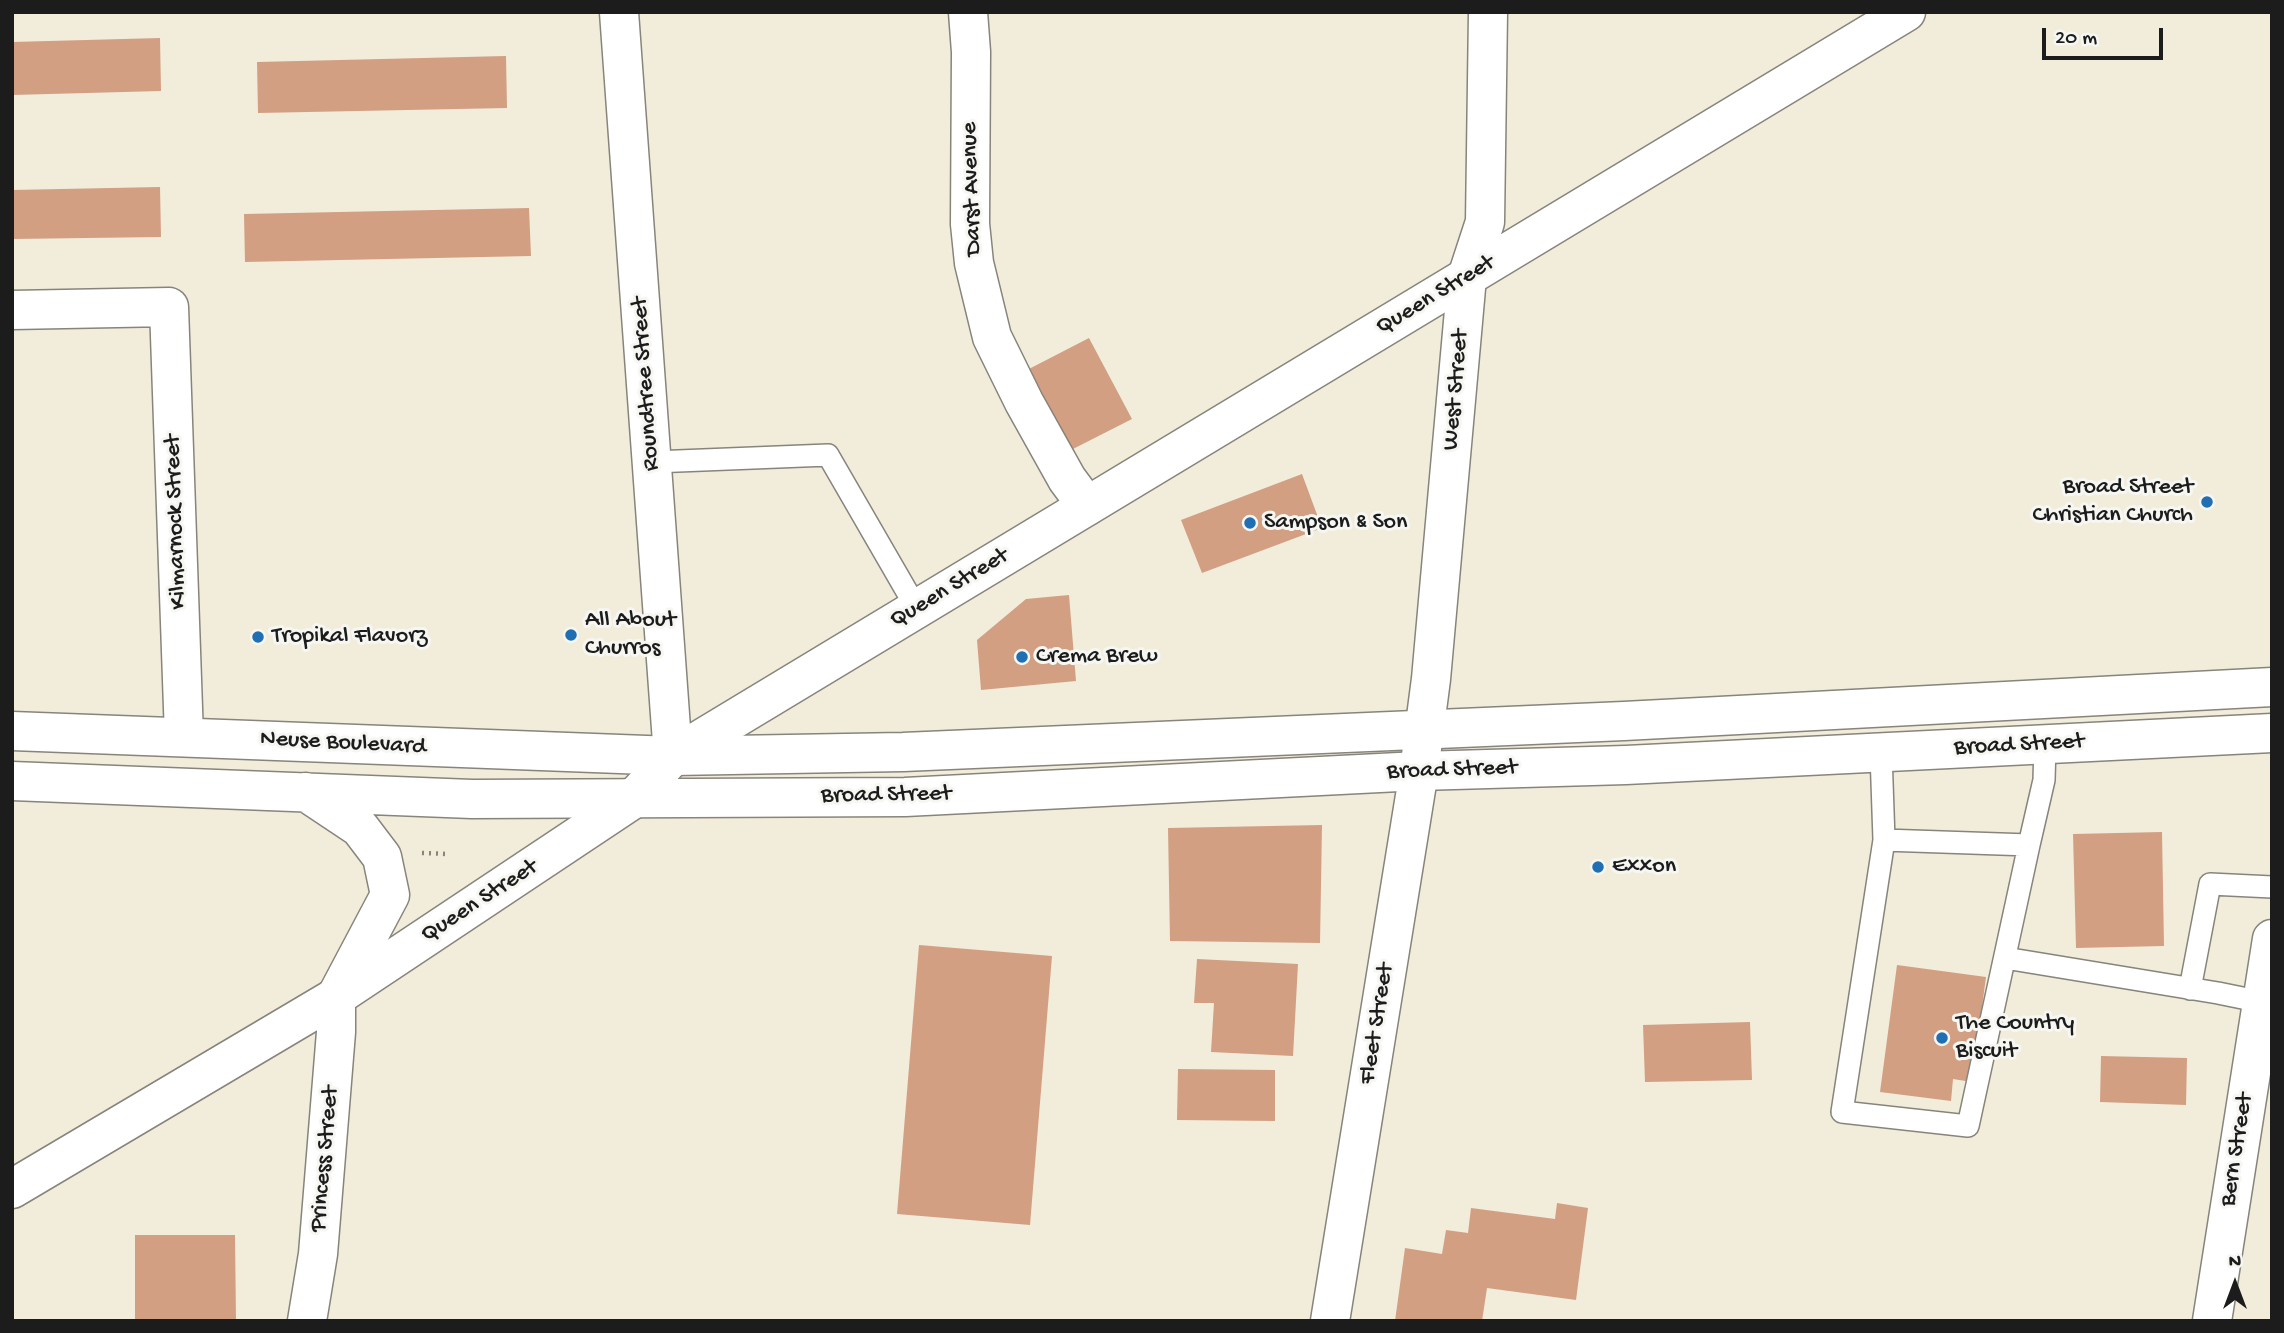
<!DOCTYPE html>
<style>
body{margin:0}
#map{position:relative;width:2284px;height:1333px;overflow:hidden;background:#f2ecdb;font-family:"Gochi Hand",sans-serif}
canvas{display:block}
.frame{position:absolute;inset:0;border:14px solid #1c1c1c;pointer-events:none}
.north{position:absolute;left:2200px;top:1249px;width:70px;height:70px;-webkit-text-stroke:5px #f6f6f2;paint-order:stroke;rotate:0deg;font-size:19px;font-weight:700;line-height:28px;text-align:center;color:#1c1c1c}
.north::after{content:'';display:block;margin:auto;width:24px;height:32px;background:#1c1c1c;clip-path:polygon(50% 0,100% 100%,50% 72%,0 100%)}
.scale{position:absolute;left:2042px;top:28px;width:121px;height:32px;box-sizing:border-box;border:4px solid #1c1c1c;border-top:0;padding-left:9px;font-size:21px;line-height:24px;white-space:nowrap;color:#1c1c1c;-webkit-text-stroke:5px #f6f6f2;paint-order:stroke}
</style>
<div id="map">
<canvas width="2284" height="1333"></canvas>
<div class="frame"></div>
<div class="north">N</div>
<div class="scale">20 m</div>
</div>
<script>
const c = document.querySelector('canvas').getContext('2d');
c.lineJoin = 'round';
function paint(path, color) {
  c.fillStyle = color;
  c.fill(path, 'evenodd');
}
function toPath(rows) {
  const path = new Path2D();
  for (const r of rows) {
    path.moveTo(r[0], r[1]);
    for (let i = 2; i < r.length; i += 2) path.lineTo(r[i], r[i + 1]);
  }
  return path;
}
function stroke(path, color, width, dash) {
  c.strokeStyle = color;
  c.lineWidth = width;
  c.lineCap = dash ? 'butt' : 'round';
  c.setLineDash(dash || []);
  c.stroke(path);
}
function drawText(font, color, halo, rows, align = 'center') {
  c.font = font + ' "Gochi Hand",sans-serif';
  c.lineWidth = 6;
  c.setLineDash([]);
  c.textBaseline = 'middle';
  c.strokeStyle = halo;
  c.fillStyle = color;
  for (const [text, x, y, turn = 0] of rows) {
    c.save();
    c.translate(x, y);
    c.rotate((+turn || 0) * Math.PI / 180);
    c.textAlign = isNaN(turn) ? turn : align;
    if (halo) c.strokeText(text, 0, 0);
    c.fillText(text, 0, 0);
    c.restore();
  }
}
const building = toPath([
 [160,38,161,91,12,95,12,42],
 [506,56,507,108,258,113,257,62],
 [160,187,161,237,12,239,12,190],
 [529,208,531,256,245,262,244,214],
 [1089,338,1132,419,1067,452,1025,371],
 [1302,474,1322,528,1202,573,1181,520],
 [1069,595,1076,681,981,690,977,640,1026,599],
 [1322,825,1320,943,1170,941,1168,828],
 [2162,832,2164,946,2076,948,2073,834],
 [919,945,1052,956,1030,1225,897,1214],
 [1197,959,1298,964,1293,1056,1211,1052,1214,1003,1194,1003],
 [1897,965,1986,977,1972,1082,1953,1079,1951,1101,1880,1092],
 [1750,1022,1752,1080,1645,1082,1643,1025],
 [2101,1056,2187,1058,2186,1105,2100,1102],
 [1178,1069,1275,1070,1275,1121,1177,1120],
 [1557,1203,1588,1208,1576,1300,1487,1288,1482,1321,1395,1321,1405,1248,1442,1254,1446,1230,1468,1233,1471,1208,1555,1219],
 [135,1235,235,1235,236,1321,135,1321]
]);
const path = toPath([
 [422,853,448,854]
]);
const service = toPath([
 [653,462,828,455,917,609],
 [1881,753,1884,840,1842,1112,1968,1126,2029,845,1884,840],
 [2029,845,2044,780,2045,745],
 [2005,958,2218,993,2262,1002],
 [2190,989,2210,884,2272,887]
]);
const minor = toPath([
 [619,12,673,756],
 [968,12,971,52,970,224,974,263,992,337,1024,402,1067,479,1087,506],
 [12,310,169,307,184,737],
 [307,1321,318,1254,336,1032,336,997],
 [1330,1321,1419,771,1431,679,1467,277,1485,222,1488,12],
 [2212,1321,2272,939]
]);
const tertiary = toPath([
 [12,1189,336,997,632,800,673,756,1906,12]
]);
const primary = toPath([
 [12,731,673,756,903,752,1624,721,2272,687],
 [12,781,472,799,905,797,1419,771,1626,765,2272,733],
 [306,792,360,828,382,857,390,895,336,997]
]);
const markers = [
 [2207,502,7,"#1f6fb2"],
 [1250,523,7,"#1f6fb2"],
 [571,635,7,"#1f6fb2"],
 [258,637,7,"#1f6fb2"],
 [1022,657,7,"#1f6fb2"],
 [1598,867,7,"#1f6fb2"],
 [1942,1038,7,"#1f6fb2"]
];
const streetNames = [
 ["Darst Avenue",973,189,-92],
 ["Queen Street",1436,296,-31],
 ["Roundtree Street",647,384,-94],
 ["West Street",1457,390,-85],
 ["Kilmarnock Street",177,522,-92],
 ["Queen Street",950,589,-31],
 ["Neuse Boulevard",343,744,3],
 ["Broad Street",2019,746,-3],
 ["Broad Street",1452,771,-2],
 ["Broad Street",886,796,-1],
 ["Queen Street",480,902,-33],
 ["Fleet Street",1378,1024,-81],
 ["Bern Street",2238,1150,-81],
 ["Princess Street",326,1159,-85]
];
const poiNames = [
 ["Broad Street",2193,488,"right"],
 ["Christian Church",2193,516,"right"],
 ["Sampson & Son",1264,523],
 ["All About",585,621],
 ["Churros",585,649],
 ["Tropikal Flavorz",272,637],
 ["Crema Brew",1036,657],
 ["Exxon",1612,867],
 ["The Country",1956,1024],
 ["Biscuit",1956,1052]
];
paint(building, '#d29f83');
stroke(service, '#87847c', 24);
stroke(minor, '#87847c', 41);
stroke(tertiary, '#87847c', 41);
stroke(primary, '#87847c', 41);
stroke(path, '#87847c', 4.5, [2, 5]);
stroke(service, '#fff', 21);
stroke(minor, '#fff', 38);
stroke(tertiary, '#fff', 38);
stroke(primary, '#fff', 38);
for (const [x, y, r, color] of markers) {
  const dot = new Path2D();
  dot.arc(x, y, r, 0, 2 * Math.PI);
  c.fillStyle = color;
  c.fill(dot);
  stroke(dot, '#f6f6f2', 2.5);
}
drawText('24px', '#1c1c1c', '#f6f6f2', streetNames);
drawText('24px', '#1c1c1c', '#f6f6f2', poiNames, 'left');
</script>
